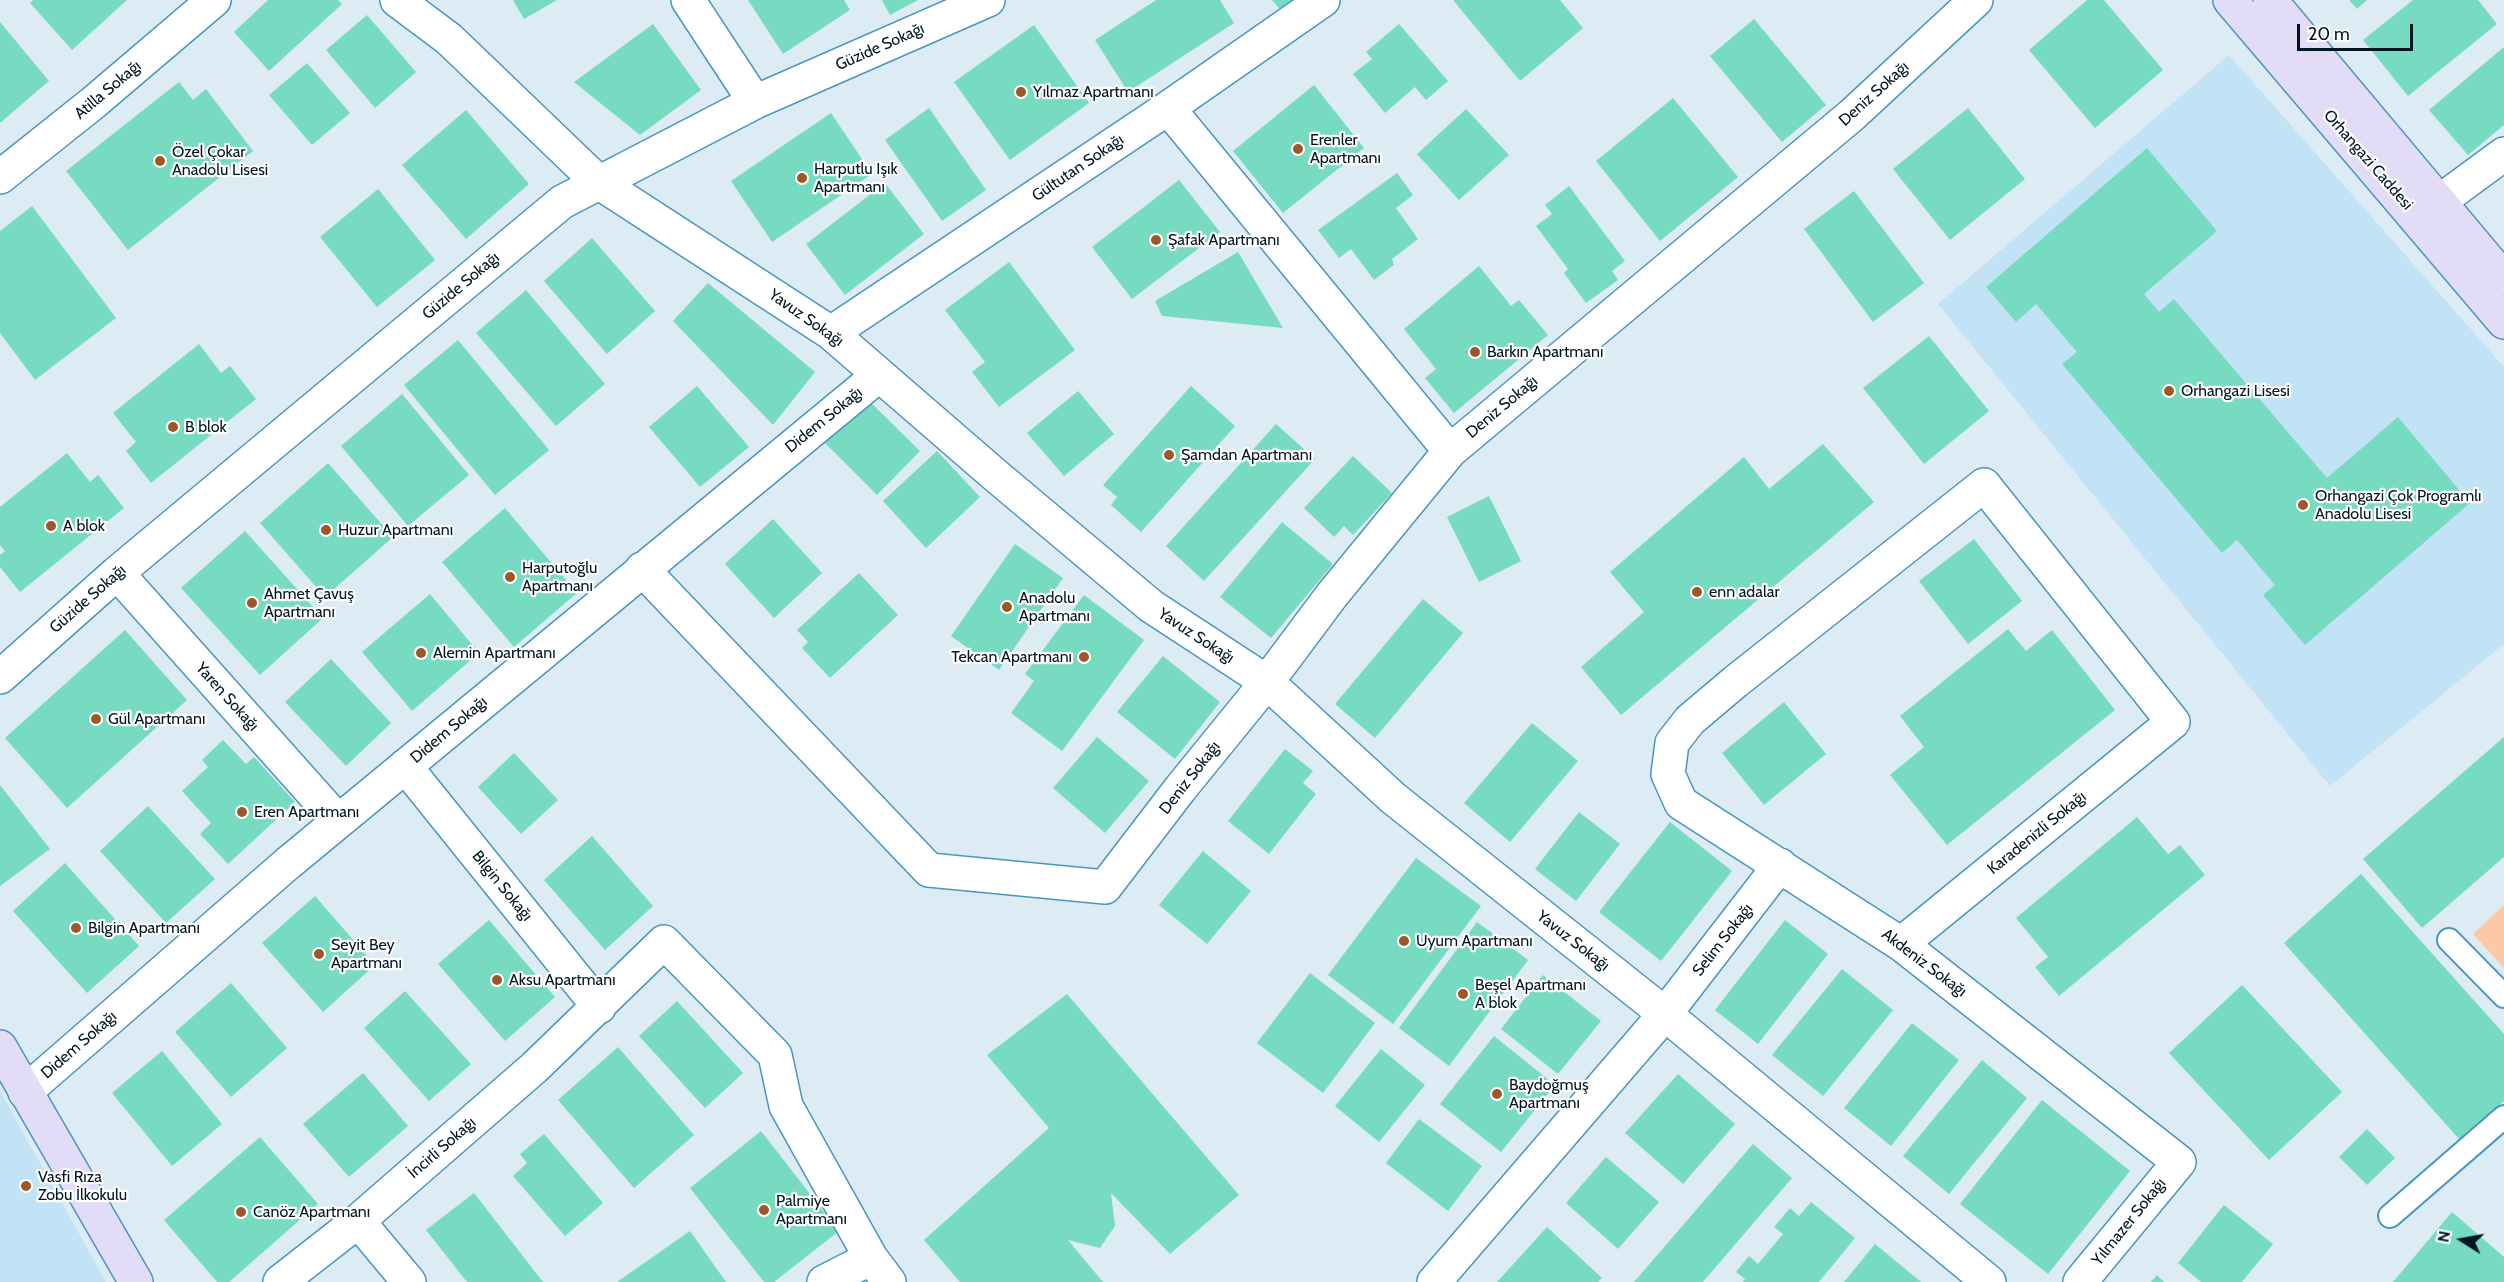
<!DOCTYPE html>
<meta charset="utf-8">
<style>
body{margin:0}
#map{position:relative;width:2504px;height:1282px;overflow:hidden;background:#dcebf4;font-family:Cabin,sans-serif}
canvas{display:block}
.north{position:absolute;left:2432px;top:1210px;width:60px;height:60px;-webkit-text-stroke:4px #fff;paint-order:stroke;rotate:281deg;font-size:16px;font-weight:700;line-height:24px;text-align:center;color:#001622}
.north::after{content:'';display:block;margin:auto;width:21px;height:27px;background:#001622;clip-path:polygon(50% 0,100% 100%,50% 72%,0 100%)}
.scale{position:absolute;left:2297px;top:24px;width:116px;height:27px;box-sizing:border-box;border:3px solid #001622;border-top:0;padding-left:8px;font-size:18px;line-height:21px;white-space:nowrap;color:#001622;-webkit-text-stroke:4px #fff;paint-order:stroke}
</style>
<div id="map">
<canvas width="2504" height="1282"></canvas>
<div class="north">N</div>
<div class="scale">20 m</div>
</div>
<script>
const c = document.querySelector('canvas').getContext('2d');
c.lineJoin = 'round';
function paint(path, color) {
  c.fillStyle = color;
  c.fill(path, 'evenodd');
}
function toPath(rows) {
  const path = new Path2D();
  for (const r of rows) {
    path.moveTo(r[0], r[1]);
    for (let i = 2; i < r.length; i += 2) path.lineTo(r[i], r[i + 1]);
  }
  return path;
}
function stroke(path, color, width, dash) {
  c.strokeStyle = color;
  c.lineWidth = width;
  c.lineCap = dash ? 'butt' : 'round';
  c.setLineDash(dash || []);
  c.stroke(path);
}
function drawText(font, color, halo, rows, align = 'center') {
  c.font = font + ' Cabin,sans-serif';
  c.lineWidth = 4.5;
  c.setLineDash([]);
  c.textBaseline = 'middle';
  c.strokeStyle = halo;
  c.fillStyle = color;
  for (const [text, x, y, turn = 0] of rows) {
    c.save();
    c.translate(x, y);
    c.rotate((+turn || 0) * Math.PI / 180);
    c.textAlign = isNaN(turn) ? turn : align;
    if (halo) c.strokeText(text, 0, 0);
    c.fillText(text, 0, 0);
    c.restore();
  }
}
const built = toPath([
 [2229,55,2504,367,2504,644,2330,786,1938,304],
 [0,1091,106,1282,0,1282]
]);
const green = toPath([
 [2504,905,2504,968,2473,934]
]);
const building = toPath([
 [33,0,127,0,72,50,30,3],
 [268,0,338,0,342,4,269,71,234,32],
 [513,0,557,0,524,19],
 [748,0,844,0,850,10,783,54],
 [882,0,918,0,890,15],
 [1156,0,1220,0,1234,23,1128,92,1095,40],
 [1272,0,1303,0,1285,15],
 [1453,0,1560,0,1583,28,1520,81],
 [2087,0,2104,0,2163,70,2095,128,2029,50],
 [2349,0,2367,0,2357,9],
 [2413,0,2478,0,2497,24,2408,96,2363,40],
 [367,15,416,72,375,108,326,50],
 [1754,19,1826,105,1782,142,1710,56],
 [0,22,49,81,0,123],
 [653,24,701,90,640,135,574,82],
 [1399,24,1448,81,1426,100,1415,87,1385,113,1353,74,1372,59,1366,52],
 [1034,25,1089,103,1010,160,954,82],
 [2504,47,2504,125,2468,155,2429,110],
 [307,63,350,113,312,145,269,95],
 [179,82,193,100,206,89,253,151,128,250,66,171],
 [1314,85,1364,148,1283,213,1233,151],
 [1673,98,1738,177,1660,241,1596,161],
 [929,108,986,190,942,221,885,140],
 [1968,108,2025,179,1950,240,1893,169],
 [1466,109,1509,155,1459,200,1417,154],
 [466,110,529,184,466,239,402,165],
 [831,113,872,174,772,242,731,181],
 [2147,148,2217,231,2144,294,2159,312,2174,299,2327,478,2398,417,2470,503,2305,645,2263,595,2275,585,2237,540,2222,553,2062,364,2077,352,2036,304,2016,322,1986,287],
 [1397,173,1413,195,1396,208,1418,239,1392,259,1394,265,1374,280,1351,249,1339,258,1318,230],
 [1179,180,1220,232,1132,299,1092,247],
 [885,183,924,234,845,295,806,244],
 [1569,186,1625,261,1612,271,1618,280,1586,303,1564,273,1568,269,1536,226,1552,214,1545,205],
 [378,189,435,260,377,307,320,237],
 [1854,191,1924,283,1873,322,1804,229],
 [32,206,116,318,35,380,0,333,0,231],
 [592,238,655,311,607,354,544,281],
 [1238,252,1283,328,1162,316,1155,301],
 [1009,262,1075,350,999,407,972,372,985,362,945,310],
 [1479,266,1511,306,1519,300,1548,335,1454,413,1425,378,1436,369,1404,329],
 [708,283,815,372,773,425,673,321],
 [526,290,605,384,556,426,476,333],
 [1929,336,1989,411,1924,464,1863,388],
 [458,340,549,450,495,495,404,385],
 [199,344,221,373,230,366,256,399,151,483,126,451,136,442,113,413],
 [697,386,749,447,700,487,649,427],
 [1191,386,1235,426,1141,532,1111,505,1117,497,1103,485],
 [1078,391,1114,434,1064,476,1027,433],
 [402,394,469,475,408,526,341,446],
 [865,397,920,451,877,495,823,441],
 [1276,424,1315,459,1204,581,1166,546],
 [1823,444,1874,502,1621,715,1581,667,1644,612,1610,572,1744,457,1769,489],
 [937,451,980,497,926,548,883,501],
 [67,453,90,482,98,475,124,508,20,592,0,567,0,555,5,551,0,545,0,507],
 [1353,456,1392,493,1353,535,1344,526,1334,537,1304,508],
 [328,463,393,537,325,597,260,523],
 [1489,496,1521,561,1479,582,1447,517],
 [505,508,577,593,514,647,442,562],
 [773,519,822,573,774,618,725,564],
 [1282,522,1333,564,1271,638,1220,597],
 [245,531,323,618,260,675,181,588],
 [1974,539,2022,601,1968,644,1919,581],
 [1015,544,1063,578,999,670,951,636],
 [859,573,898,615,830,678,802,648,808,642,797,630],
 [430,594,479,653,412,711,362,652],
 [1084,595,1144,640,1062,751,1011,713,1034,681,1025,674],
 [1423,599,1463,633,1375,738,1335,704],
 [2008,629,2026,651,2052,630,2115,710,1947,845,1890,775,1924,747,1900,716],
 [125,630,187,700,67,808,5,738],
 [1163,656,1220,702,1175,759,1117,712],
 [331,659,391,723,346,766,285,702],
 [1784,702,1826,754,1764,805,1722,753],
 [1532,723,1578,761,1510,842,1464,803],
 [1097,737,1149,781,1105,833,1053,788],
 [2504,737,2504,857,2422,928,2363,859],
 [223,740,246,764,254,757,295,802,228,864,200,834,211,823,182,791,208,767,202,760],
 [1285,749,1313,771,1303,783,1316,794,1269,854,1228,821],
 [514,753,558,800,521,834,478,787],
 [0,785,50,849,0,886],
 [148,806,215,879,166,923,100,851],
 [1579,812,1620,844,1576,901,1535,869],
 [2137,817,2168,854,2180,845,2205,875,2059,996,2035,967,2048,957,2016,918],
 [1670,822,1732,871,1661,961,1599,912],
 [592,836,653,906,605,950,544,880],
 [1203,851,1251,891,1207,944,1159,905],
 [1416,858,1481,906,1393,1024,1328,975],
 [65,863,139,946,87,993,13,911],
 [2361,874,2504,1034,2504,1101,2460,1140,2284,943],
 [315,896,375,965,323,1012,262,943],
 [489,920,555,997,505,1041,438,964],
 [1785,920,1828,954,1758,1044,1715,1010],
 [1477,922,1528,960,1449,1066,1399,1028],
 [1842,969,1893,1010,1823,1096,1772,1055],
 [1310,973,1375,1023,1323,1093,1257,1043],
 [1543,975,1601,1021,1558,1074,1501,1029],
 [231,983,287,1048,231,1097,175,1032],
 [2242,985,2342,1092,2269,1160,2169,1053],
 [405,991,471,1064,429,1101,364,1028],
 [1067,994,1239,1195,1170,1254,1111,1193,1115,1226,1100,1248,1068,1240,1103,1282,960,1282,924,1240,1049,1128,987,1055],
 [677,1001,743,1073,705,1108,639,1036],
 [1912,1023,1959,1060,1891,1146,1844,1108],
 [1494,1036,1555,1085,1501,1152,1440,1104],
 [618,1047,694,1135,634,1188,558,1100],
 [1381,1049,1425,1085,1379,1142,1335,1106],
 [162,1051,222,1124,172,1166,112,1093],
 [1982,1060,2027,1098,1949,1194,1903,1156],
 [363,1073,408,1126,349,1177,303,1124],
 [1678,1074,1735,1124,1683,1184,1625,1133],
 [2042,1100,2130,1171,2048,1274,1960,1204],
 [1419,1119,1482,1166,1448,1211,1386,1163],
 [2367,1129,2395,1158,2367,1185,2339,1157],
 [761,1131,839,1231,774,1282,764,1282,690,1188],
 [544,1134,603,1203,565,1236,513,1176,527,1163,520,1154],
 [260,1137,318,1204,229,1282,217,1282,164,1220],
 [1753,1144,1792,1178,1703,1282,1634,1282],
 [1606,1157,1659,1202,1618,1249,1566,1203],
 [474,1193,543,1282,467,1282,426,1230],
 [1811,1202,1855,1238,1819,1282,1743,1282,1745,1279,1736,1272,1749,1256,1758,1264,1783,1234,1774,1227,1790,1208,1799,1216],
 [2224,1205,2273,1244,2242,1282,2201,1282,2178,1263],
 [2452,1212,2504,1257,2504,1282,2393,1282],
 [1547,1227,1602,1278,1598,1282,1497,1282],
 [690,1231,726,1282,617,1282],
 [1875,1244,1921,1282,1844,1282],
 [2157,1275,2164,1282,2151,1282]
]);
const lane = toPath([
 [2449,940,2504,996],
 [2390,1216,2504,1117]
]);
const street = toPath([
 [397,0,449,39,598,182,831,333,995,475,1151,606,1267,682,1393,798,1665,1014,1989,1282],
 [688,0,755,102],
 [1168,108,1450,451],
 [0,177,93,103,214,0],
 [2417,218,2504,154],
 [831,333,1168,108,1323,0],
 [642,569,929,870,1105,887,1180,789,1267,682,1332,595,1450,451,1852,115,1976,0],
 [117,573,338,821],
 [0,677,117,573,562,202,755,102,988,0],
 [405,766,599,1007],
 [1901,944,2173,722,1984,485,1735,682,1690,720,1672,743,1668,774,1681,803,1901,944,2179,1162,2080,1282],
 [25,1092,287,864,879,375],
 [358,1221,409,1282],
 [280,1282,358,1221,535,1067,664,942,775,1055,786,1106,871,1258],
 [824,1282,871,1258,889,1282],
 [1434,1282,1665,1014,1780,865]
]);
const secondary = toPath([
 [2230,0,2504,322],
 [2270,0,2504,279],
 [0,1047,136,1282]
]);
const markers = [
 [1021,92,6,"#9c5928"],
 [1298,149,6,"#9c5928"],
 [160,161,6,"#9c5928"],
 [802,178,6,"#9c5928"],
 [1156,240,6,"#9c5928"],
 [1475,352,6,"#9c5928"],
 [2169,391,6,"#9c5928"],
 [173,427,6,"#9c5928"],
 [1169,455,6,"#9c5928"],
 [2303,505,6,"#9c5928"],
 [51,526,6,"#9c5928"],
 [326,530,6,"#9c5928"],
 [510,577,6,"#9c5928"],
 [1697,592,6,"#9c5928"],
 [252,603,6,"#9c5928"],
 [1007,607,6,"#9c5928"],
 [421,653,6,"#9c5928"],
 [1084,657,6,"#9c5928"],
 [96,719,6,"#9c5928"],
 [242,812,6,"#9c5928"],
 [76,928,6,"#9c5928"],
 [1404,941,6,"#9c5928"],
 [319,954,6,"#9c5928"],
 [497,980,6,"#9c5928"],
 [1463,994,6,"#9c5928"],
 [1497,1094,6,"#9c5928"],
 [26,1186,6,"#9c5928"],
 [764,1210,6,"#9c5928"],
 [241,1212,6,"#9c5928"]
];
const streetNames = [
 ["Güzide Sokağı",880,47,-24],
 ["Atilla Sokağı",108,90,-40],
 ["Deniz Sokağı",1874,94,-42],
 ["Orhangazi Caddesi",2368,160,49],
 ["Gültutan Sokağı",1078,168,-34],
 ["Güzide Sokağı",461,286,-40],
 ["Yavuz Sokağı",806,318,35],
 ["Deniz Sokağı",1502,407,-40],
 ["Didem Sokağı",824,420,-39],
 ["Güzide Sokağı",88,599,-41],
 ["Yavuz Sokağı",1196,636,33],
 ["Yaren Sokağı",227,697,48],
 ["Didem Sokağı",449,730,-40],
 ["Deniz Sokağı",1190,778,-52],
 ["Karadenizli Sokağı",2037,833,-39],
 ["Bilgin Sokağı",502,886,51],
 ["Selim Sokağı",1723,940,-52],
 ["Yavuz Sokağı",1573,941,38],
 ["Akdeniz Sokağı",1924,963,37],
 ["Didem Sokağı",79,1045,-41],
 ["İncirli Sokağı",442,1148,-41],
 ["Yılmazer Sokağı",2129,1222,-51]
];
const poiNames = [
 ["Yılmaz Apartmanı",1033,92],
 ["Erenler",1310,140],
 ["Apartmanı",1310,158],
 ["Özel Çokar",172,152],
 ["Anadolu Lisesi",172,170],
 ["Harputlu Işık",814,169],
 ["Apartmanı",814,187],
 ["Şafak Apartmanı",1168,240],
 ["Barkın Apartmanı",1487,352],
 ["Orhangazi Lisesi",2181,391],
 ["B blok",185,427],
 ["Şamdan Apartmanı",1181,455],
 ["Orhangazi Çok Programlı",2315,496],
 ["Anadolu Lisesi",2315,514],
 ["A blok",63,526],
 ["Huzur Apartmanı",338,530],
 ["Harputoğlu",522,568],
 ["Apartmanı",522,586],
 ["enn adalar",1709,592],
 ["Ahmet Çavuş",264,594],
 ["Apartmanı",264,612],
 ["Anadolu",1019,598],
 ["Apartmanı",1019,616],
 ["Alemin Apartmanı",433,653],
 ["Tekcan Apartmanı",1072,657,"right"],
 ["Gül Apartmanı",108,719],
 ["Eren Apartmanı",254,812],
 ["Bilgin Apartmanı",88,928],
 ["Uyum Apartmanı",1416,941],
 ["Seyit Bey",331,945],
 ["Apartmanı",331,963],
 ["Aksu Apartmanı",509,980],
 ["Beşel Apartmanı",1475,985],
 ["A blok",1475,1003],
 ["Baydoğmuş",1509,1085],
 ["Apartmanı",1509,1103],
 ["Vasfi Rıza",38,1177],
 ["Zobu İlkokulu",38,1195],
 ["Palmiye",776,1201],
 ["Apartmanı",776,1219],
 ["Canöz Apartmanı",253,1212]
];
paint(built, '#c2e3f6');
paint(green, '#fec7a5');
paint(building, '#76dbc0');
stroke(lane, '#4896c0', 26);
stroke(street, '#4896c0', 36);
stroke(secondary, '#4896c0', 36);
stroke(lane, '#fff', 22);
stroke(street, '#fff', 33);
stroke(secondary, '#e3dcf6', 33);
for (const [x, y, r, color] of markers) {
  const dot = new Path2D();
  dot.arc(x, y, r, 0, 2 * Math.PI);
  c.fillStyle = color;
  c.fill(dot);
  stroke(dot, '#fff', 2);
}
drawText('16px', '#001622', '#fff', streetNames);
drawText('16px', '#001622', '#fff', poiNames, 'left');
</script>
